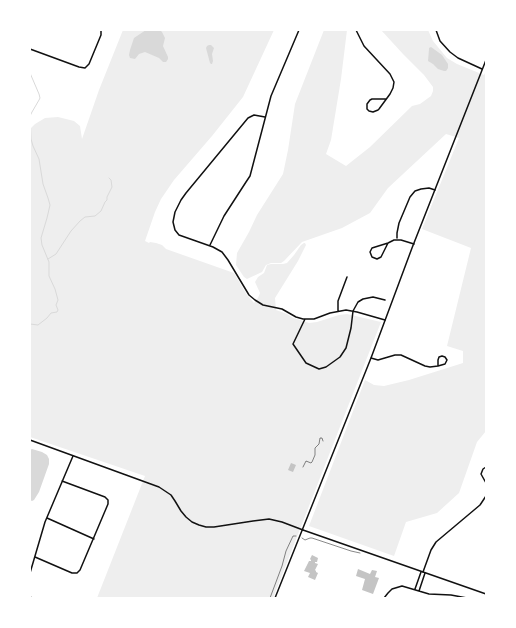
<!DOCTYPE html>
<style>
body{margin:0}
#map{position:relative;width:516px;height:628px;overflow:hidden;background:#fff;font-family:Cabin,sans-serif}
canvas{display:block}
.frame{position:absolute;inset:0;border:31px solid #fff;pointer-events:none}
</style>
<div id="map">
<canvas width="516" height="628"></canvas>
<div class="frame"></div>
</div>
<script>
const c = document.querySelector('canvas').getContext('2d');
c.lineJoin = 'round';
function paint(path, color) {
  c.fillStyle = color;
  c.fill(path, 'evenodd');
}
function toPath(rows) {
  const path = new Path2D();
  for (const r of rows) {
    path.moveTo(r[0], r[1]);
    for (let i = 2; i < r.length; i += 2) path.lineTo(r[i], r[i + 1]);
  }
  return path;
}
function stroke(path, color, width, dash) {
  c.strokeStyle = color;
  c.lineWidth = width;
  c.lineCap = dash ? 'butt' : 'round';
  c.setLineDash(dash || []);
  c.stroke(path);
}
const green = toPath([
 [123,30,274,30,243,97,212,136,174,180,161,199,155,212,145,241,149,243,150,242,156,243,162,245,166,249,234,273,247,295,254,303,258,298,260,293,255,282,258,277,264,273,267,265,271,264,283,264,287,263,294,255,301,245,304,243,305,243,306,245,298,261,275,298,276,310,287,314,293,318,300,320,309,323,317,322,339,315,347,314,381,322,273,598,97,598,145,476,30,437,30,129,35,124,45,118,58,117,74,121,80,126,82,139,99,90],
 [324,30,347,30,341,79,331,140,326,154,346,166,370,147,412,106,420,104,431,96,433,91,433,87,424,75,403,54,381,30,428,30,433,41,447,58,457,64,484,75,486,71,486,431,477,442,459,493,437,513,406,522,394,556,309,526,365,380,374,385,384,386,409,380,463,363,463,351,447,346,471,248,422,229,459,138,446,134,388,188,370,213,342,228,302,242,284,261,281,263,271,263,266,265,262,272,247,279,244,277,236,265,237,253,249,232,257,215,283,174,288,150,295,104]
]);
const water = toPath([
 [146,30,160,30,162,32,165,38,163,46,168,57,168,59,166,62,163,62,159,58,145,52,139,54,135,59,130,58,129,55,130,50,134,38],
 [209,45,211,45,214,48,212,54,213,61,212,64,211,64,210,63,206,48,207,46],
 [431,47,442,55,448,64,448,68,446,71,444,71,438,69,433,64,428,61,429,49,429,48],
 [32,449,42,452,47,455,49,459,49,464,39,492,34,500,32,501,30,500,30,450]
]);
const stream = toPath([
 [30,73,39,94,40,98,39,100,32,112,30,116,31,139,33,146,39,159,43,184,48,198,50,205,47,218,41,238,42,245,49,262,49,276,55,289,58,300,56,305,58,310,57,312,51,313,47,318,38,325,30,324],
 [48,259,56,254,71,231,80,221,85,217,95,216,101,211,105,202,107,200,107,197,112,187,111,180,109,178]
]);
const building = toPath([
 [291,463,296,465,293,472,288,470],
 [312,555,318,558,317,562,315,562,315,563,318,564,315,570,316,571,316,572,318,573,315,580,308,577,310,573,304,571,309,561,311,561,311,560,310,559],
 [358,569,370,574,372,570,377,571,375,577,379,578,373,594,362,590,365,579,356,576]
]);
const path = toPath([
 [303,467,306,461,311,463,312,462,315,455,315,448,319,444,320,438,322,438,323,441],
 [302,538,305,540,310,538,312,538,351,551,360,553],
 [270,598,282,566,286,551,293,536,296,536]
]);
const minor = toPath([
 [356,30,364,46,390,74,394,82,393,88,390,94,379,109,378,110,373,112,369,111,367,109,367,104,370,100,372,99,386,99],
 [436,30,440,41,450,52,458,58,482,69],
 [30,49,79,67,85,68,89,64,101,35,101,30],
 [265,117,254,115,248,118,186,193,181,200,175,212,173,222,175,230,179,235,213,247,222,252,228,260,249,295,255,300,263,305,282,309,296,317,303,319,314,319,330,313,346,310,357,312,385,320],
 [397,238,397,233,399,223,410,197,415,191,421,189,429,188,435,190],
 [388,243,381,257,377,259,372,257,370,252,372,248,388,243,394,240,401,240,414,244],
 [210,245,224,216,246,182,250,176,271,96,299,30],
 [338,311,338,301,347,277],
 [305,319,293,344,306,363,319,369,326,367,340,357,346,348,351,328,353,311,358,302,363,299,373,297,385,300],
 [371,358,378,360,395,355,401,355,425,366,430,367,438,366,445,364,447,360,445,357,442,356,439,357,438,360,438,366],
 [30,440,159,487,171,495,175,501,181,511,186,517,192,522,199,525,206,527,214,527,253,521,269,519,282,522,303,530],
 [486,467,483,469,481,474,486,483],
 [47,518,94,539],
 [35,557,72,573,77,573,80,570,108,504,108,500,105,497,62,481],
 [423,572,431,550,436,542,480,505,486,496],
 [30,573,45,522,73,456],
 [415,589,421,572],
 [419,591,425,573],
 [30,597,32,598],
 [384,598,388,593,392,589,402,586,429,594,451,595,467,598]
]);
const tertiary = toPath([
 [303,530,486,594],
 [275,598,371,358,412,248,486,60]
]);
paint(green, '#eee');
paint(water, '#d9d9d9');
stroke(stream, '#d9d9d9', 1);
paint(building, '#c4c4c4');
stroke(path, '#111', 0.5);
stroke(minor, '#111', 1.5);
stroke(tertiary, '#111', 1.5);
</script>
